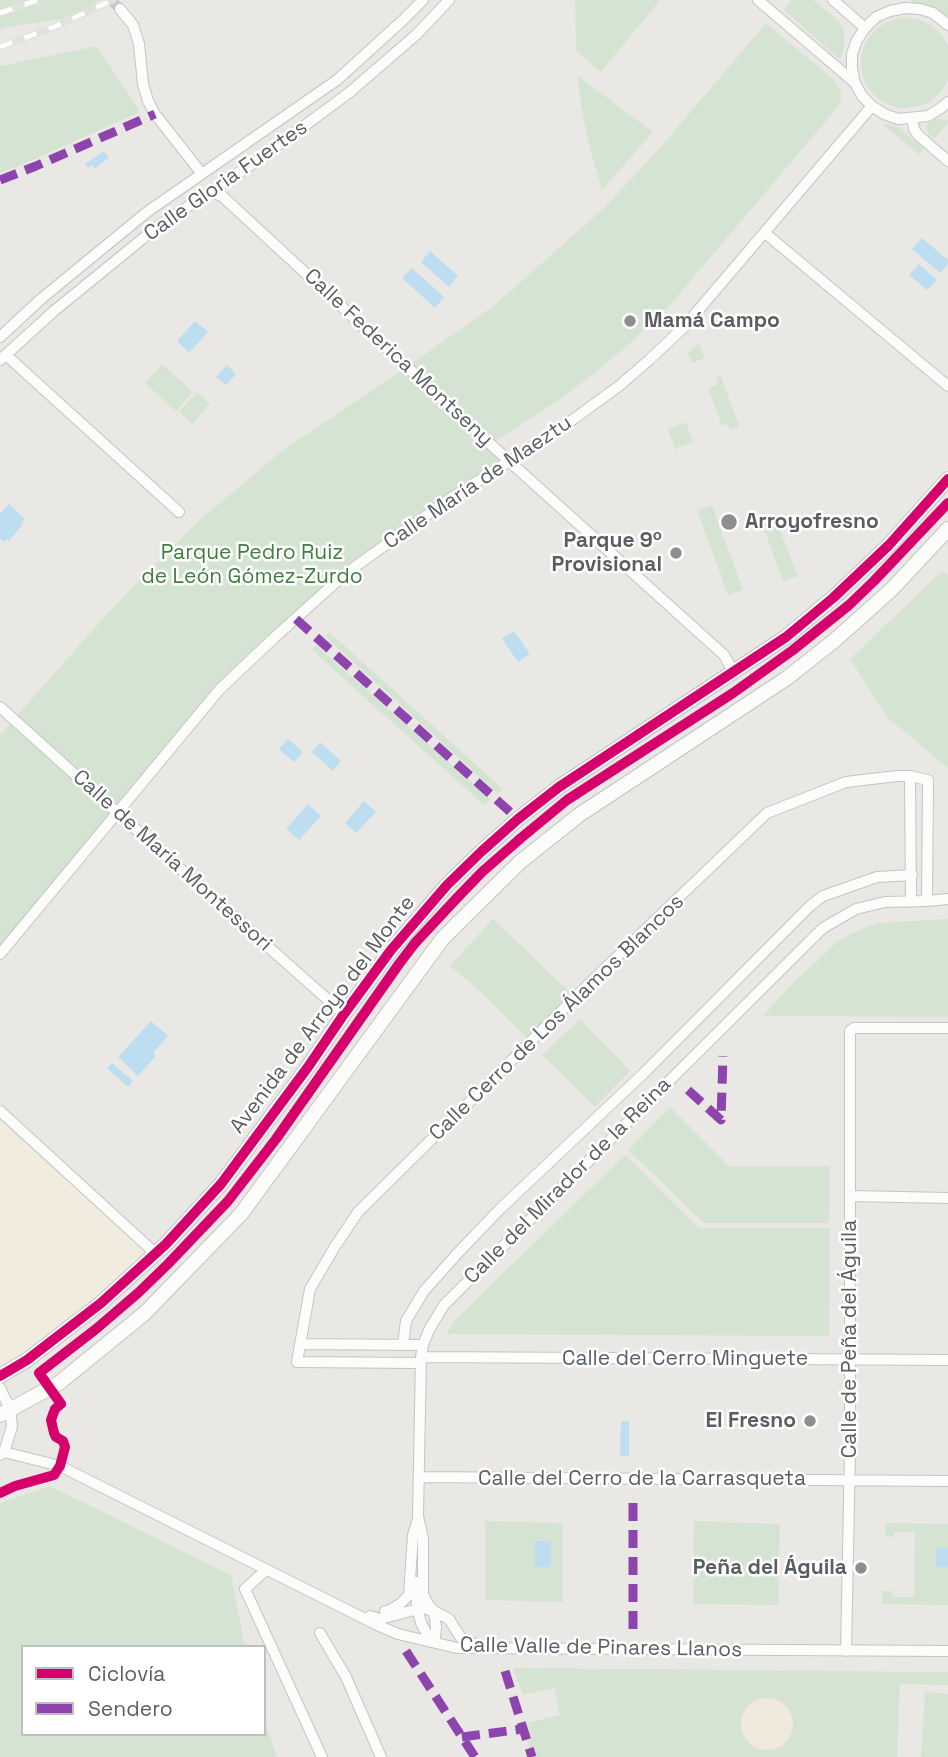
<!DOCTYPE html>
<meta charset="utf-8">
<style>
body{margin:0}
#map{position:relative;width:948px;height:1757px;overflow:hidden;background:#eae8e5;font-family:"Space Grotesk",sans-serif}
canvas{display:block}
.legend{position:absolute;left:21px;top:1645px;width:245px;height:91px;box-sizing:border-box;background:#fff;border:2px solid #bdbfc0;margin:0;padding:9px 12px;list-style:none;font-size:21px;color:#5b5e61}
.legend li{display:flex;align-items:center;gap:14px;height:35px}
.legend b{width:35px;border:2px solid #bdbfc0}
</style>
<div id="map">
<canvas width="948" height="1757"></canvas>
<ul class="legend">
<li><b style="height:9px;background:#d6006c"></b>Ciclovía</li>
<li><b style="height:9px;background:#8e44ad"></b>Sendero</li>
</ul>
</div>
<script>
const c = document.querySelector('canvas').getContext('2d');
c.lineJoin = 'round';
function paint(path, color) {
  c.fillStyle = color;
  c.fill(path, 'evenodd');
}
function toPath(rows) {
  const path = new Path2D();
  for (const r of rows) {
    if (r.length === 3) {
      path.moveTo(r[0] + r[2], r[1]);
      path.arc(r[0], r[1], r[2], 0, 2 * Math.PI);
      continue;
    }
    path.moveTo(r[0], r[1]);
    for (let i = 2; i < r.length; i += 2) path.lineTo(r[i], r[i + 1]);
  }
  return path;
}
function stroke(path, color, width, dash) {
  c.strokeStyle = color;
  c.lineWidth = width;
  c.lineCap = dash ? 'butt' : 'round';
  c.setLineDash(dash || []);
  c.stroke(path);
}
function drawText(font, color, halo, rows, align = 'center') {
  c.font = font + ' "Space Grotesk",sans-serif';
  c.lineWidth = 5;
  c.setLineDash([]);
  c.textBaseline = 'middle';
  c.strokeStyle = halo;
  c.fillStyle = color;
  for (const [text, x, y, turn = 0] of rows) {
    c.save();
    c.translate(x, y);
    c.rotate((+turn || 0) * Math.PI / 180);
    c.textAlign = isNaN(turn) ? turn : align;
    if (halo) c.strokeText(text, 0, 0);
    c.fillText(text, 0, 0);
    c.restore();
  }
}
const commercial = toPath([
 [0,1111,155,1253,0,1376]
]);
const green = toPath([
 [0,0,101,0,77,17,0,28],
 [575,0,660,0,601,72,576,51],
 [792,0,813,0,838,20,844,31,844,43,843,54,839,59,784,10],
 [910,0,948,0,948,15,943,21,920,9],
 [906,63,45],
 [766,23,834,80,841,92,841,101,837,108,670,305,629,344,592,375,560,399,491,444,510,462,345,574,220,689,0,954,0,735,105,616,195,524,283,450,407,367,496,304,606,206,665,142],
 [97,46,140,112,26,163,0,173,0,66],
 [577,75,653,132,602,190,592,156,583,116],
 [937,119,948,120,948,123,934,139,928,133,926,127,928,122],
 [882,124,893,125,901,129,924,149,920,155],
 [699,343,705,358,692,363,688,353],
 [162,364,193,392,176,411,145,383],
 [721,376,739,426,731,429,727,424,722,426,708,388,717,385,716,378],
 [197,392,210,404,192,424,179,412],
 [686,422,693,442,675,449,668,429],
 [712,505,743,590,728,595,697,510],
 [775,519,798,576,783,581,762,524],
 [942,571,948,575,948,768,888,718,850,659],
 [329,632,504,790,497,793,325,636],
 [316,645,490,799,484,805,312,650],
 [493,919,576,998,530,1041,479,990,450,966],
 [948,919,948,1017,763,1016,791,985,839,940,863,928,879,923],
 [580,1019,630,1071,595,1107,542,1055],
 [670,1107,729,1166,830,1166,829,1223,704,1223,628,1150],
 [625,1155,699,1228,830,1228,829,1336,446,1334,457,1318],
 [50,1486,231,1575,245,1647,23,1647,23,1734,264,1734,264,1718,277,1757,0,1757,0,1503],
 [485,1521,563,1523,563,1602,485,1600],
 [694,1521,780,1524,778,1605,693,1604],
 [885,1523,948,1524,948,1605,882,1604,882,1591,892,1591,893,1597,914,1597,915,1532,894,1532,894,1537,885,1536],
 [513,1668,948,1672,948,1685,900,1684,897,1757,532,1757,522,1724,560,1715,554,1688,523,1695],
 [925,1692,948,1694,948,1757,921,1757]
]);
const sand = toPath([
 [767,1724,26]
]);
const water = toPath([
 [104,151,109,158,94,169,92,165,88,168,85,164],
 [922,238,948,260,948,264,940,273,912,249],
 [430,251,458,276,449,287,421,262],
 [919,264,937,280,927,290,909,275],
 [412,268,444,297,435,308,402,278],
 [195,321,208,332,189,353,177,341],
 [227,365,236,374,226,385,216,377],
 [9,504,25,519,22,522,23,524,9,541,7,539,4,542,0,539,0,514],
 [514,631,530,654,518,662,502,639],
 [288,739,303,752,294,762,279,749],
 [320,742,341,761,333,771,312,752],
 [364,801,376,812,356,833,345,823],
 [308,804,321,816,299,840,286,829],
 [151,1021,168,1036,153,1053,156,1056,138,1076,118,1057],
 [112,1063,133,1081,128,1087,107,1068],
 [621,1421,629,1421,629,1456,620,1456],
 [535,1541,551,1541,551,1567,535,1567],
 [936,1548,948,1548,948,1567,936,1567]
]);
const minorTunnel = toPath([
 [111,0,120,9]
]);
const minor = toPath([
 [758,0,854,82],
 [833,0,865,28],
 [120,9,133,25,139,44,143,84,148,101,155,114,202,174],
 [948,25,933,13,920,9,905,8,890,11,876,17,865,28,857,40,852,54,852,69,855,83,862,96,872,106,884,114,898,119,928,116,941,108,948,102],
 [912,118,914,129,918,135,948,161],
 [210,192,222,196,510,462,724,655,734,673],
 [765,233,948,386],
 [0,337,41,299,147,212,337,80,402,21,423,0],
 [6,355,179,512],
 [0,360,54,311,157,227,261,158,350,92,417,34,449,0],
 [0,707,141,834,344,1014],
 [910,776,911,902],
 [0,954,220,689,275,637,345,574,448,500,560,429,619,386,649,360,684,327,872,106],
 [0,1111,155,1253],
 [851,1196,948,1198],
 [300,1344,423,1345],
 [403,1344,406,1321,424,1291,456,1255,499,1210,644,1073,811,905,823,896,877,877,912,875],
 [421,1357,948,1360],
 [421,1363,297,1362,310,1289,334,1248,358,1212,599,974,767,813,846,782,897,776,910,776,928,780,927,901],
 [0,1388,10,1409,12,1427,4,1452,0,1455],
 [4,1452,60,1466,377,1625,398,1634,457,1648,948,1651],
 [420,1477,948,1481],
 [266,1570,245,1589,322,1757],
 [416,1582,417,1608,421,1623,431,1642],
 [385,1611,388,1611,400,1604,409,1595,413,1535,418,1519],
 [370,1616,380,1619,422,1608,434,1611,449,1619,461,1638,481,1647],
 [320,1633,346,1677,381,1757],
 [431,1642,435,1638,436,1627,434,1611,428,1604,423,1594,423,1539,418,1516,421,1357,423,1345,429,1330,444,1305,823,928,856,909,885,902,927,901,948,899],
 [846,1651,850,1452,850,1031,854,1028,948,1028]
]);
const tertiary = toPath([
 [0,1376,27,1360,101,1303,166,1244,221,1184,308,1067,344,1014,391,950,447,885,482,851,518,819,559,787,786,637,833,598,889,545,948,479],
 [0,1415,59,1383,145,1313,241,1214,443,938,520,862,579,815,787,678,835,640,892,589,948,529]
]);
const rail = toPath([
 [0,13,38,0],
 [0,47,56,26,113,0]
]);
const quiet = toPath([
 [0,180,36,166,155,114],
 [296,619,518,819],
 [688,1090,721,1120,723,1056],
 [633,1629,633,1503],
 [406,1651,475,1757],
 [505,1671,532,1757],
 [462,1737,523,1729]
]);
const cycleway = toPath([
 [0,1376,27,1360,101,1303,166,1244,221,1184,308,1067,344,1014,391,950,447,885,482,851,518,819,559,787,786,637,833,598,889,545,948,479],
 [0,1493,15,1486,54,1475,60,1466,65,1447,63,1441,56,1437,54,1433,51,1420,55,1409,61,1404,39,1373,96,1329,138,1293,168,1264,228,1201,276,1139,399,964,415,943,456,899,482,872,521,838,567,800,733,693,793,650,849,605,874,581,948,503]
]);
const markers = [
 [630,321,7,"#8d8e8f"],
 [729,522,9,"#8d8e8f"],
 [676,553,7,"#8d8e8f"],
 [810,1421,7,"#8d8e8f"],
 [861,1568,7,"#8d8e8f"]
];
const streetNames = [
 ["Calle Gloria Fuertes",226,181,-35],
 ["Calle Federica Montseny",398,358,43],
 ["Calle María de Maeztu",478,483,-34],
 ["Calle de María Montessori",172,861,42],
 ["Avenida de Arroyo del Monte",323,1015,-53],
 ["Calle Cerro de Los Álamos Blancos",557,1018,-44],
 ["Calle del Mirador de la Reina",568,1181,-45],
 ["Calle de Peña del Águila",850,1339,-90],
 ["Calle del Cerro Minguete",685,1359],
 ["Calle del Cerro de la Carrasqueta",642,1479],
 ["Calle Valle de Pinares Llanos",601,1648,1]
];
const poiNames = [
 ["Mamá Campo",644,321,"left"],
 ["Arroyofresno",745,522,"left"],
 ["Parque 9º",662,541],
 ["Provisional",662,565],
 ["El Fresno",796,1421],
 ["Peña del Águila",847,1568]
];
const parkNames = [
 ["Parque Pedro Ruiz",252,553],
 ["de León Gómez-Zurdo",252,577]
];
paint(commercial, '#f2ecdf');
paint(green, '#d5e4d2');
paint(sand, '#f0eadc');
paint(water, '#bddef0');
stroke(minorTunnel, '#c6c6c4', 10, [10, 5]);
stroke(minor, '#c4c4c4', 12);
stroke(tertiary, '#c4c4c4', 16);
stroke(minor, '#fcfcfb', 10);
stroke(tertiary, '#fcfcfb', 14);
stroke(rail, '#e2e1e1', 7);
stroke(rail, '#fff', 4.5, [13]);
stroke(quiet, '#8e44ad', 9, [18, 9]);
stroke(cycleway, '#d6006c', 10);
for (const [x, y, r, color] of markers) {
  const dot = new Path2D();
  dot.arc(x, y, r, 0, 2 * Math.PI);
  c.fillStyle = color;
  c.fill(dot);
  stroke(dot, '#fff', 2.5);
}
drawText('21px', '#5b5e61', '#fff', streetNames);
drawText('bold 21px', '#5b5e61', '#fff', poiNames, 'right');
drawText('21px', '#407d3e', '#fff', parkNames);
</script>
